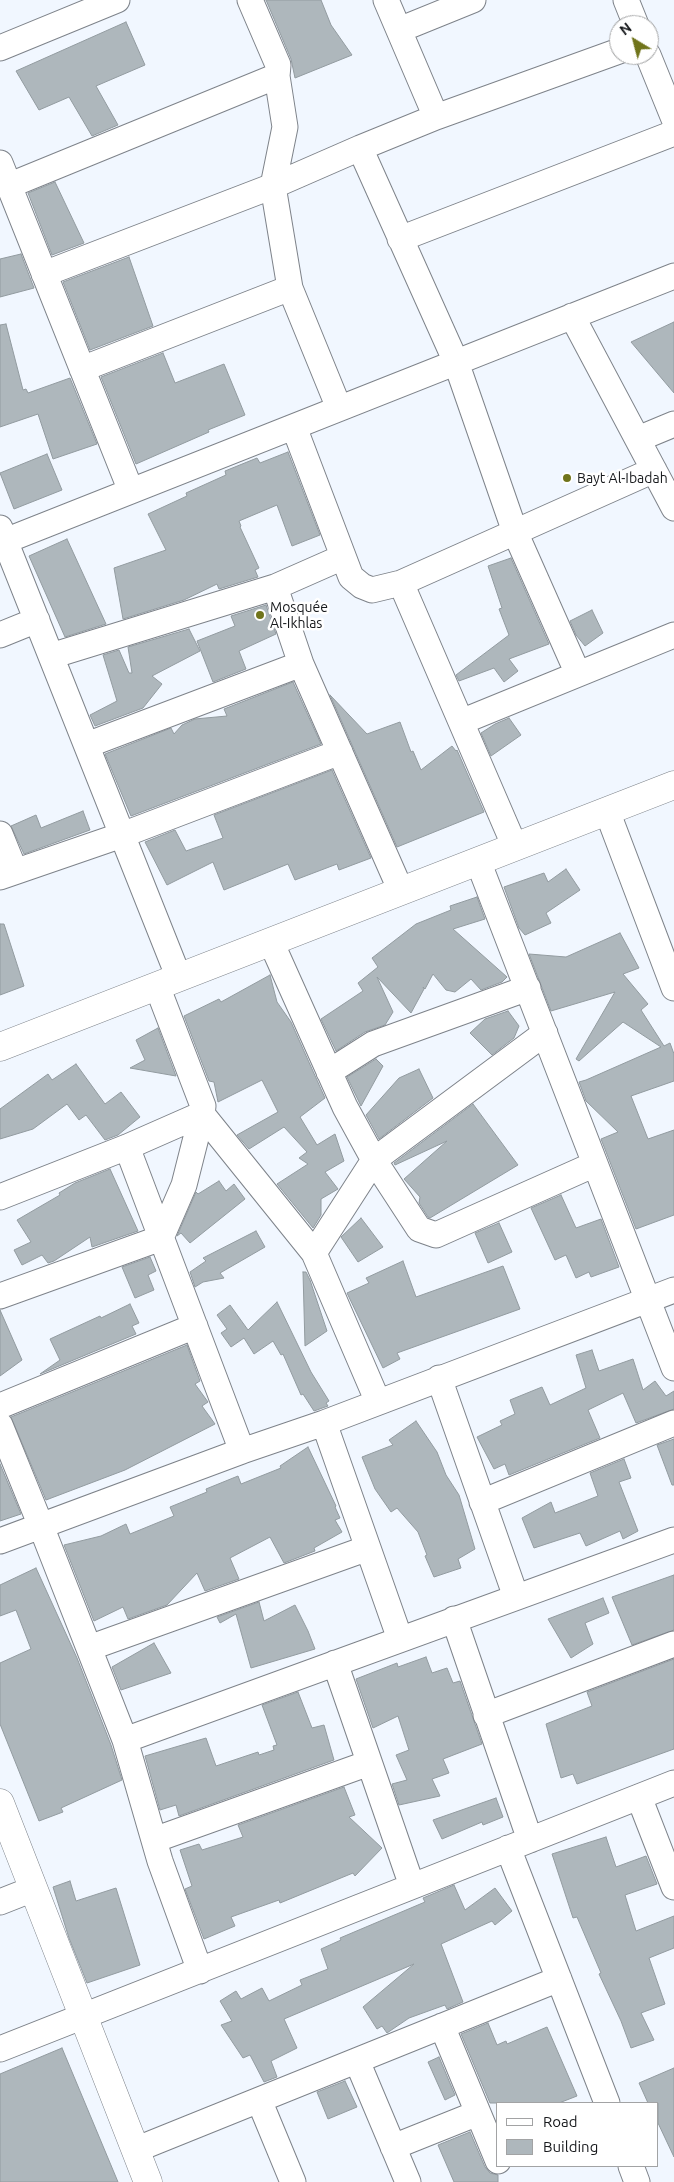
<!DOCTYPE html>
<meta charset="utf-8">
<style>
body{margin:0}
#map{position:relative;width:674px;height:2182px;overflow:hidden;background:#f1f7ff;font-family:Ubuntu,sans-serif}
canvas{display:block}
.legend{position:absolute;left:496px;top:2102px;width:162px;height:65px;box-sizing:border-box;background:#fff;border:1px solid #a2a3a4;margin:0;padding:6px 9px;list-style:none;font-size:15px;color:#17191c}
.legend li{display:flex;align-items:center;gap:10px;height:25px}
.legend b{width:25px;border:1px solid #a2a3a4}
.north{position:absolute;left:609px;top:15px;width:50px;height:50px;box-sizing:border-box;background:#fff;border:1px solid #a2a3a4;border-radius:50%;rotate:323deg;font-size:14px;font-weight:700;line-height:20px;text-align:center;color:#17191c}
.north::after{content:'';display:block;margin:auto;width:18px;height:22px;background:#70741b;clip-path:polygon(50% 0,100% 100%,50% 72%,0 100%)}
</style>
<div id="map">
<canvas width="674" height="2182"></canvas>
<ul class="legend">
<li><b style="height:6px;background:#fff"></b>Road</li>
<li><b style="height:14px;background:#aeb7bc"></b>Building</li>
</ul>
<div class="north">N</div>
</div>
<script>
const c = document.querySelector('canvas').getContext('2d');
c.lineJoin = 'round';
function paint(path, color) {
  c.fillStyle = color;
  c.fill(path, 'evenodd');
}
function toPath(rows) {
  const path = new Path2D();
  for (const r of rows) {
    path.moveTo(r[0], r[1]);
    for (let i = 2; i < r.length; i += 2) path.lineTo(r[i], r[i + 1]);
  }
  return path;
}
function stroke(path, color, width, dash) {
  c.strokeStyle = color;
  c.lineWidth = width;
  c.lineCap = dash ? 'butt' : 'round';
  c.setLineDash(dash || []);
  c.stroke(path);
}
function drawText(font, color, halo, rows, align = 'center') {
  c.font = font + ' Ubuntu,sans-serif';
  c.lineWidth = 5;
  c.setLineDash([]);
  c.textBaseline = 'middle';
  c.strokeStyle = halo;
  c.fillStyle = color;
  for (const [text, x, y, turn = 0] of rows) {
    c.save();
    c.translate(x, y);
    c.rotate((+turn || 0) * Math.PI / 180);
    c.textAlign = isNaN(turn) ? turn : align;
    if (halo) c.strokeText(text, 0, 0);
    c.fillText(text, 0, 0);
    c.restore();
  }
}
const building = toPath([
 [266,0,321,0,331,25,352,55,295,78,291,59,266,0],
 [126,22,145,65,96,86,118,125,92,136,69,97,39,110,16,71,126,22],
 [55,182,84,243,52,255,28,193,55,182],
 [21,254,34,288,0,297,0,259,21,254],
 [129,257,153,326,90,350,63,282,129,257],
 [674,322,674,393,631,342,674,322],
 [6,324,23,390,26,389,28,393,70,378,97,444,53,459,38,414,0,427,0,325,6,324],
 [163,353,175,383,224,364,245,415,208,430,209,432,136,464,101,377,163,353],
 [288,452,320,535,292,546,277,505,239,521,241,526,240,527,259,568,255,570,258,577,219,589,217,584,184,600,123,619,114,568,166,550,148,514,187,496,186,493,226,475,225,471,257,458,260,463,288,452],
 [47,454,62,490,14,509,0,473,47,454],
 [67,539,106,624,65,637,29,556,67,539],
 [511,558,549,644,509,659,518,671,504,682,494,668,459,681,456,675,509,635,499,609,502,608,488,566,511,558],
 [266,605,276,634,239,651,246,669,213,682,197,641,235,626,231,616,266,605],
 [592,610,603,633,585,646,576,635,570,621,592,610],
 [189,629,200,651,152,676,162,684,143,708,95,726,90,715,117,701,103,655,119,650,129,673,132,673,128,647,189,629],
 [293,682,321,744,131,816,105,754,171,728,174,734,182,725,195,719,227,716,224,709,293,682],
 [330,695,367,734,400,722,411,752,413,751,421,770,452,746,456,751,457,750,484,812,397,847,330,695],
 [509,718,521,735,491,756,481,733,495,724,509,718],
 [332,770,371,858,339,870,337,864,295,880,288,864,224,890,213,862,167,885,145,842,175,830,186,851,223,838,214,815,332,770],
 [83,811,90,830,24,854,11,826,36,815,41,828,83,811],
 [566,869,580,890,546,913,551,923,525,935,519,928,504,887,544,873,548,882,566,869],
 [477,897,485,919,453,929,507,977,502,982,481,990,471,979,455,992,446,990,433,974,425,989,423,987,424,989,411,1013,377,977,393,1012,385,1025,365,1032,336,1051,321,1019,363,991,358,983,378,967,372,958,416,924,451,910,450,906,477,897],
 [0,924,4,924,24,986,0,995,0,924],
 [620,933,639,968,623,974,648,1004,641,1010,664,1046,670,1043,674,1054,674,1081,631,1096,648,1139,674,1130,674,1215,636,1229,601,1139,618,1132,586,1101,579,1082,586,1080,661,1047,623,1022,579,1061,576,1059,615,992,551,1011,529,954,566,957,620,933],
 [270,975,277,1002,291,1022,325,1098,300,1117,317,1145,335,1134,344,1161,325,1172,338,1189,321,1199,321,1215,313,1228,277,1184,308,1164,299,1158,307,1152,284,1127,249,1149,237,1135,278,1112,262,1080,218,1102,214,1082,209,1081,184,1016,219,999,221,1002,270,975],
 [508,1011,519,1026,514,1038,492,1055,470,1033,485,1019,508,1011],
 [158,1028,176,1076,130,1068,145,1060,136,1040,158,1028],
 [376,1059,383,1066,361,1106,347,1077,376,1059],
 [76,1064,105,1104,121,1092,140,1117,118,1135,105,1140,86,1115,79,1120,67,1104,33,1129,0,1139,0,1109,48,1074,52,1080,76,1064],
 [419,1069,433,1098,379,1139,366,1115,399,1078,419,1069],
 [473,1104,518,1165,430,1218,428,1217,419,1203,420,1197,404,1179,447,1141,395,1165,394,1163,473,1104],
 [110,1169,138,1231,92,1247,90,1237,54,1261,48,1263,42,1255,22,1265,14,1250,31,1242,17,1220,60,1195,59,1193,75,1183,110,1169],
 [219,1181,226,1191,234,1184,245,1199,190,1243,181,1233,177,1236,196,1192,198,1194,219,1181],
 [561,1195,576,1228,601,1219,619,1267,591,1277,589,1272,576,1278,566,1255,555,1260,531,1208,561,1195],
 [361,1218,383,1247,358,1262,341,1237,361,1218],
 [499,1223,512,1252,488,1263,475,1233,499,1223],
 [256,1231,265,1247,220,1273,224,1278,203,1282,195,1287,190,1272,206,1261,203,1258,256,1231],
 [150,1257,156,1271,148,1275,154,1290,135,1298,122,1267,150,1257],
 [403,1261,416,1297,503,1266,520,1309,397,1353,400,1359,383,1368,347,1293,369,1283,366,1278,403,1261],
 [303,1272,306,1272,310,1280,327,1331,305,1346,303,1272],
 [277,1302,311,1372,329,1401,326,1403,328,1406,314,1411,303,1394,301,1395,283,1354,281,1355,273,1341,254,1354,244,1338,231,1347,221,1333,227,1329,217,1315,230,1305,248,1330,277,1302],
 [130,1304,139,1323,132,1326,136,1334,40,1374,60,1360,50,1339,100,1316,101,1318,130,1304],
 [0,1310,22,1360,0,1376,0,1310],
 [187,1345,200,1381,195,1384,208,1402,202,1406,215,1424,125,1470,46,1500,11,1417,187,1345],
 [592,1350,599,1371,633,1359,643,1390,655,1381,666,1396,674,1391,674,1409,636,1423,623,1393,588,1410,600,1438,509,1475,505,1464,494,1469,477,1437,502,1425,500,1421,515,1414,510,1400,542,1387,550,1405,586,1388,576,1355,592,1350],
 [416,1421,437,1452,446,1475,459,1495,475,1549,458,1559,461,1568,434,1577,425,1556,427,1555,418,1532,397,1508,391,1512,375,1489,362,1457,393,1445,389,1440,416,1421],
 [674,1439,674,1485,672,1485,657,1445,674,1439],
 [308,1447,336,1506,335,1507,340,1518,335,1520,342,1532,314,1548,315,1551,284,1563,270,1537,230,1558,239,1579,205,1591,197,1573,167,1605,128,1619,123,1607,94,1621,64,1545,101,1536,126,1524,130,1534,174,1516,170,1507,207,1492,206,1489,238,1476,241,1484,281,1468,280,1466,308,1447],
 [624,1459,631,1478,619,1482,638,1531,623,1539,620,1531,586,1546,580,1533,534,1548,522,1518,551,1502,555,1513,598,1496,590,1473,624,1459],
 [0,1464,21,1514,0,1521,0,1464],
 [36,1568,77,1658,111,1745,122,1780,61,1808,63,1812,39,1821,0,1724,0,1663,31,1649,16,1610,0,1616,0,1585,36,1568],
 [674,1575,674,1630,632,1645,612,1597,674,1575],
 [603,1598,609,1613,585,1623,593,1644,571,1658,548,1619,603,1598],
 [259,1602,264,1621,295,1605,308,1631,315,1649,251,1668,236,1614,220,1623,217,1617,259,1602],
 [154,1643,171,1673,121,1690,112,1667,154,1643],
 [426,1657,432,1673,447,1668,453,1683,460,1681,482,1744,443,1759,449,1773,432,1779,440,1796,399,1805,392,1784,407,1780,396,1755,409,1750,398,1716,373,1728,356,1679,397,1663,398,1667,426,1657],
 [674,1659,674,1749,577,1784,573,1774,561,1778,546,1724,592,1706,587,1692,674,1659],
 [298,1692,312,1728,324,1725,334,1760,179,1816,176,1805,160,1810,145,1756,206,1738,216,1766,258,1752,259,1755,274,1750,273,1746,277,1745,262,1705,298,1692],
 [344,1787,355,1815,349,1817,382,1848,355,1876,353,1873,280,1903,279,1900,231,1917,235,1926,204,1939,185,1889,192,1886,180,1850,199,1844,202,1850,243,1837,238,1825,344,1787],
 [496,1798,503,1817,483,1825,482,1822,442,1839,433,1820,496,1798],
 [606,1837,616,1867,646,1856,657,1884,625,1895,636,1931,674,1916,674,1948,649,1958,665,2004,641,2013,654,2040,631,2048,621,2021,599,1974,601,1973,577,1917,573,1918,552,1854,606,1837],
 [70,1881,76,1901,116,1888,140,1965,87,1983,69,1938,53,1887,70,1881],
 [454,1885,465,1910,495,1888,512,1911,495,1925,492,1921,441,1944,463,2002,447,2009,445,2005,409,2018,387,2033,382,2026,377,2029,363,2007,414,1964,284,2019,297,2048,271,2061,277,2077,264,2082,250,2055,243,2058,221,2025,232,2021,220,2001,236,1991,241,1999,262,1988,269,2001,302,1985,300,1980,328,1969,321,1949,341,1940,340,1938,425,1902,423,1898,454,1885],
 [488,2023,497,2045,506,2041,507,2044,547,2027,577,2096,559,2103,490,2103,461,2034,488,2023],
 [62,2048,118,2182,0,2182,0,2074,62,2048],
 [439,2057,455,2095,445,2100,428,2062,439,2057],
 [674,2068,674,2157,658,2123,658,2103,648,2103,639,2083,674,2068],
 [345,2081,357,2107,328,2119,317,2092,345,2081],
 [470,2132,485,2167,490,2173,498,2175,498,2182,454,2182,438,2145,470,2132]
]);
const minor = toPath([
 [250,0,278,65,277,76,285,127,273,186,290,288,339,408],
 [386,0,436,117],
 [626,0,636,25],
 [399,30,473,0],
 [0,48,117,0],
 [648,55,674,119],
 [360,148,456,362,515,532,578,674],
 [0,163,131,491],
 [8,186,277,76],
 [400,239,674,133],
 [44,274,273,186,360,148,436,117,619,51],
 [572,316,674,508],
 [82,369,290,288],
 [294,427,351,577,362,586,372,590,401,583,654,470],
 [638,439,674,424],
 [0,528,179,978],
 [5,541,674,276],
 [401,583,515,847],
 [275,587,301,664,401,891],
 [0,635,37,620],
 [51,656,275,587,343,557],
 [461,722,674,635],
 [87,745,301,664],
 [607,811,674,988],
 [0,834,15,871],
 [478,861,674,1368],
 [0,877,122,835,340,752],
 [271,942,345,1107,374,1160,419,1229,436,1235,595,1164],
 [329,1072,373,1044,528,988],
 [127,1147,242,1451],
 [0,1197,127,1147,202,1114,203,1106,157,986],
 [314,1253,374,1160,545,1033],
 [0,1296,161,1238,184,1185,202,1114,314,1253,378,1402],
 [439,1378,516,1597],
 [0,1406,195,1326],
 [324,1423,400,1639],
 [0,1425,41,1526,125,1740,160,1861,200,1971],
 [482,1502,674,1423],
 [0,1541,242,1451,324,1423,674,1290],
 [454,1619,530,1840],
 [89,1648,368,1548],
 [335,1663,412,1886],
 [486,1715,674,1644],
 [125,1740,674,1540],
 [639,1797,674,1887],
 [154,1840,369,1763],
 [508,1848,607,2103],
 [0,1902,33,1889],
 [442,2026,498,2161],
 [0,2049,674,1783],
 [357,2061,408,2182],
 [259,2100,293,2182],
 [393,2147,478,2113],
 [135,2150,559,1979],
 [631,2166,637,2182]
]);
const tertiary = toPath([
 [0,1047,674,785],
 [0,1803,148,2182]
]);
const markers = [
 [567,478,5,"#70741b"],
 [260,615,5,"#70741b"]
];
const poiNames = [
 ["Bayt Al-Ibadah",577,478],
 ["Mosquée",270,607],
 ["Al-Ikhlas",270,623]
];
paint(building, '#aeb7bc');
stroke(building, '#929ba0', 1);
stroke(minor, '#7e838a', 27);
stroke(tertiary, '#7e838a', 29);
stroke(minor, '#fff', 25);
stroke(tertiary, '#fff', 28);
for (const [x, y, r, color] of markers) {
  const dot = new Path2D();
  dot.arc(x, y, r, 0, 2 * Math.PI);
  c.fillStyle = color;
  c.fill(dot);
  stroke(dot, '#fff', 2);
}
drawText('14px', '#17191c', '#fff', poiNames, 'left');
</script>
